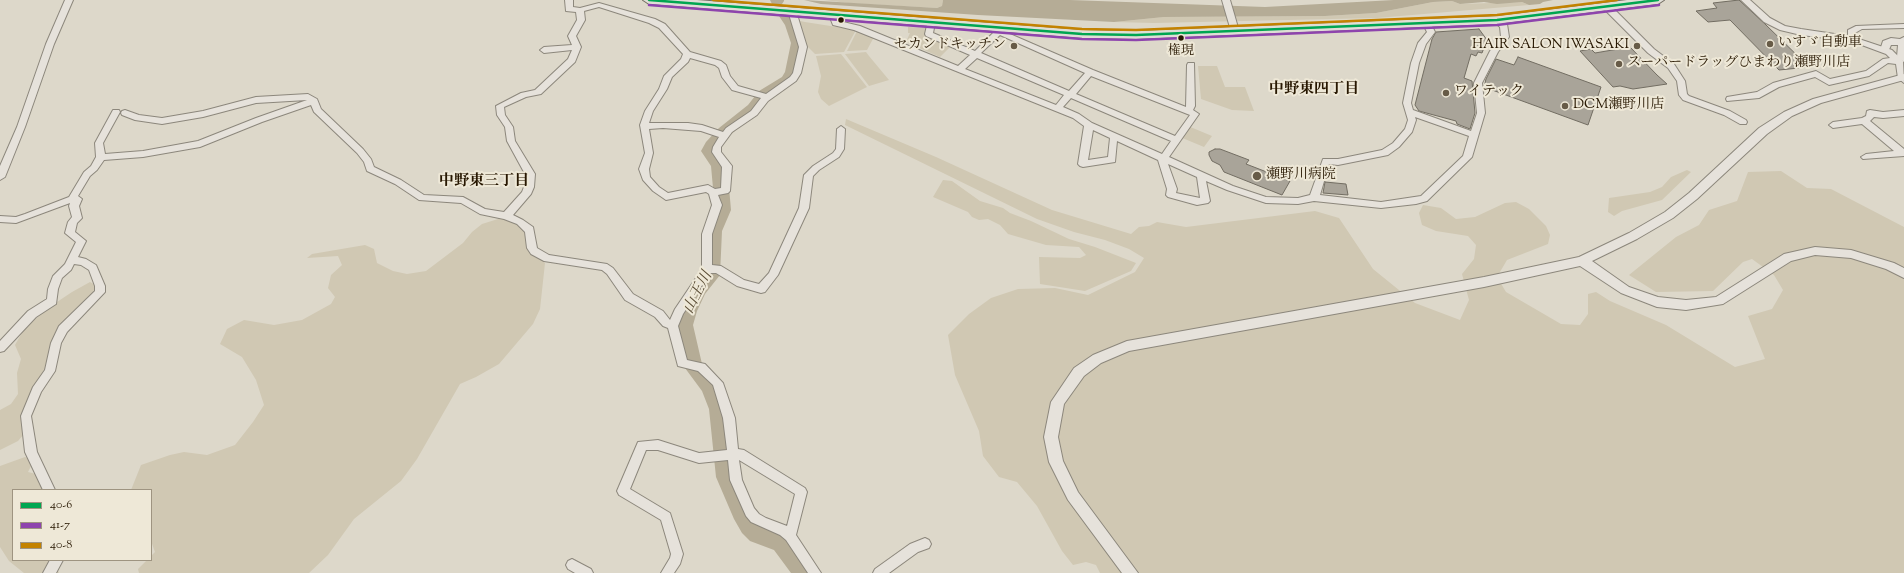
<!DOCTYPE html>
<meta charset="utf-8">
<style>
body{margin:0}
#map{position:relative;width:1904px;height:573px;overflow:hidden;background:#ddd8ca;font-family:"Sorts Mill Goudy",serif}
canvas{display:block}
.legend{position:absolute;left:12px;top:489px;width:140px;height:72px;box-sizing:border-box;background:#eee8d7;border:1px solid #9e9481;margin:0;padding:5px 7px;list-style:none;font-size:12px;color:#271701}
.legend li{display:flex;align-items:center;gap:8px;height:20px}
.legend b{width:20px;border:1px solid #9e9481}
</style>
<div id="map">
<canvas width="1904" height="573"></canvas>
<ul class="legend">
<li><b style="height:5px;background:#00a651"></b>40-6</li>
<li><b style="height:5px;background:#8e44ad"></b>41-7</li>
<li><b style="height:5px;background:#c38200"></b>40-8</li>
</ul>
</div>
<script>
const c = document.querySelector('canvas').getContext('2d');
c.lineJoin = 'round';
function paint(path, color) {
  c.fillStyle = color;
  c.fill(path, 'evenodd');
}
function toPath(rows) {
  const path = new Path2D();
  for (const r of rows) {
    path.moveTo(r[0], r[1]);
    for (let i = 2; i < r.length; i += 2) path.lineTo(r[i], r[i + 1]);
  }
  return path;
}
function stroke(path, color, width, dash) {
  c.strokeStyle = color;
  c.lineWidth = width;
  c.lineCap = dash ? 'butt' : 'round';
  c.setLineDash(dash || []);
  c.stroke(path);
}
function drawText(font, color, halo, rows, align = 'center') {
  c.font = font + ' "Sorts Mill Goudy","Noto Serif JP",serif';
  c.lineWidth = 4;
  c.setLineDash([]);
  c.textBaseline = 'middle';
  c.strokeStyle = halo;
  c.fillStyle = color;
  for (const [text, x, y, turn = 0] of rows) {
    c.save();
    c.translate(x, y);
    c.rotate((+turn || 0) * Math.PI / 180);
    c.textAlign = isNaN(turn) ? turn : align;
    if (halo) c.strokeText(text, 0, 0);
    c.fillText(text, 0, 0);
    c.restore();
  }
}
const green = toPath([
 [824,0,943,0,942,6,937,8,848,3],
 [1452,1,1460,4,1522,2,1529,5,1377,18,1154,23,1114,22,1164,17,1325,16,1376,13,1433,2],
 [800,21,805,22,856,30,844,52,815,54,807,46],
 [908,27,927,28,926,35,950,47,940,57,906,42,910,33,908,33],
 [857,31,874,37,867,50,849,51,847,51],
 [866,52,869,56,889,80,869,86,845,54],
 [841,54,867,87,829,106,821,99,818,92,821,76,816,56],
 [1198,66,1217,66,1225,87,1245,87,1254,111,1232,110,1201,99],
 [846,119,936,157,1052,210,1131,234,1139,227,1149,226,1157,222,1186,227,1315,211,1339,218,1373,269,1415,303,1460,320,1469,300,1462,274,1474,259,1476,245,1468,236,1436,231,1422,225,1419,213,1423,205,1441,208,1456,219,1475,217,1505,203,1516,202,1529,209,1546,226,1550,235,1548,244,1507,260,1497,277,1506,292,1561,324,1580,325,1588,314,1588,294,1596,292,1610,301,1666,325,1735,367,1765,359,1748,316,1772,309,1783,290,1774,275,1752,259,1743,262,1713,291,1656,292,1629,275,1676,237,1699,225,1709,210,1737,201,1748,172,1781,171,1807,188,1831,189,1904,227,1904,573,1100,573,1096,565,1086,562,1073,565,1062,551,1037,506,1017,482,999,477,983,456,979,431,955,375,948,335,969,314,991,298,1018,289,1055,288,1088,295,1135,272,1144,258,1129,249,1105,240,1074,232,1037,219,845,125],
 [1188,126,1212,136,1204,147,1180,137],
 [1687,170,1691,172,1662,200,1622,211,1614,216,1608,212,1609,198,1650,192,1662,187,1671,177],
 [943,180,952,181,980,201,1003,208,1010,213,1031,221,1069,239,1095,247,1136,263,1131,271,1085,291,1040,284,1039,257,1080,258,1086,255,1079,247,1046,245,1008,234,1000,225,988,219,979,220,972,217,968,212,933,197],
 [498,219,517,220,525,227,536,255,545,263,540,309,533,324,499,364,476,377,460,384,417,459,401,481,354,519,328,555,309,573,139,573,138,569,147,560,151,560,151,556,155,552,151,541,151,490,131,490,141,465,170,455,184,452,207,455,235,445,253,422,264,405,256,380,242,357,220,344,227,329,244,320,274,325,302,320,331,304,335,297,328,288,331,275,342,265,338,256,307,258,312,254,365,245,374,249,377,263,393,271,407,274,426,271,463,243,472,232,482,224],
 [90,282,97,286,96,294,78,311,36,384,29,428,18,441,0,450,0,410,11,404,18,394,17,373,21,359,15,345,23,331,45,310,72,292],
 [25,457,34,460,28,472,40,475,51,490,13,490,13,560,59,560,55,564,59,573,24,573,9,561,0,547,0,466]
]);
const water = toPath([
 [804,0,937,8,942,6,943,0,1070,0,1265,7,1394,0,1553,0,1543,2,1540,4,1529,5,1522,2,1497,4,1484,2,1460,4,1452,1,1433,2,1376,13,1325,16,1164,17,1114,22,978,15,821,4]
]);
const river = toPath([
 [770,0,784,0,784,1,782,4,777,5,772,4,770,0],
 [786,12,791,13,799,25,805,43,799,73,792,83,769,97,758,111,729,136,718,148,717,151,727,165,731,210,722,231,720,275,705,294,697,311,693,325,702,364,716,382,727,409,736,477,749,508,763,526,780,531,788,536,811,566,814,573,791,573,774,550,750,541,742,533,734,519,716,477,709,409,702,391,685,368,680,354,675,325,679,311,693,285,704,273,706,231,715,210,711,166,701,151,706,142,719,128,748,105,759,91,782,77,785,72,791,43,785,25,779,16,781,13,786,12]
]);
const building = toPath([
 [1739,0,1765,24,1809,67,1779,70,1730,20,1708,22,1696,11,1717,8,1713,3,1739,0],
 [1479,29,1487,40,1482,53,1478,52,1476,56,1471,54,1464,78,1472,81,1475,113,1470,129,1457,124,1456,121,1419,111,1415,105,1432,39,1436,32,1479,29],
 [1630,47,1657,75,1667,84,1633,89,1620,86,1613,87,1580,51,1591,49,1595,53,1630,47],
 [1518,57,1601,87,1588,125,1484,87,1486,79,1496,59,1514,65,1518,57],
 [1215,149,1220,149,1249,160,1246,164,1290,181,1282,195,1224,172,1220,165,1212,161,1209,155,1209,152,1215,149],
 [1325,182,1346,184,1348,195,1323,193,1325,182]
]);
const minor = toPath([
 [65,0,73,0,54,44,25,127,5,177,0,180,0,166,17,127,46,44,65,0],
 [565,0,573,0,573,7,580,8,599,3,655,19,665,24,690,52,721,61,726,65,730,76,738,86,766,94,790,77,793,73,799,47,788,11,792,9,796,11,807,47,801,73,796,81,768,101,757,115,732,132,721,147,721,152,732,166,730,191,728,193,718,195,722,205,712,234,712,265,721,266,744,280,759,284,769,273,799,208,804,175,813,166,833,153,836,149,837,129,841,126,845,129,844,149,839,157,819,170,813,176,809,208,778,275,765,292,761,293,737,286,716,273,710,273,683,314,678,326,687,360,705,364,723,383,735,418,738,449,744,450,805,488,807,492,796,535,821,573,808,573,786,540,780,535,751,522,746,516,730,480,728,460,699,463,658,450,646,450,630,489,670,513,683,554,680,564,674,573,661,573,670,558,671,554,661,520,619,495,617,491,638,442,658,440,699,453,727,450,723,418,713,385,698,371,678,366,668,328,663,326,655,317,625,300,607,274,602,270,544,261,531,254,527,248,525,232,517,224,504,219,480,214,461,203,419,200,395,184,367,171,364,162,357,153,314,112,311,105,262,122,200,147,143,157,104,160,97,170,90,176,78,196,82,199,79,206,82,218,77,223,75,232,86,241,78,257,86,259,96,265,105,286,105,292,67,332,61,343,55,371,41,392,31,416,37,452,55,490,43,490,25,452,21,416,33,387,45,370,51,343,59,326,95,291,95,286,89,270,81,265,74,264,71,270,62,278,58,289,56,304,36,317,4,351,0,352,0,341,28,311,47,299,48,289,53,276,65,264,76,242,65,233,68,222,72,217,69,206,70,203,16,223,0,222,0,216,16,217,25,214,69,197,84,172,91,166,96,157,95,143,113,110,119,110,120,112,103,143,105,154,143,151,198,141,256,118,307,100,256,103,203,117,162,124,135,120,122,115,121,113,122,111,125,110,139,115,162,118,203,111,256,97,308,94,317,99,321,109,363,149,371,159,374,167,401,180,424,195,463,197,485,209,504,212,522,192,524,187,525,174,507,141,505,127,497,115,496,106,521,93,535,90,568,59,572,50,544,53,540,50,544,47,572,45,568,36,577,20,576,12,566,11,565,0],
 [599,7,649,23,659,28,683,54,681,59,664,76,659,89,645,111,640,125,645,153,639,169,643,180,653,191,666,200,706,192,709,194,712,205,702,234,702,269,675,309,670,320,663,311,633,294,613,268,607,264,549,255,537,248,533,227,523,220,513,215,531,194,534,187,535,174,515,141,513,127,505,115,504,107,526,97,541,94,575,62,581,47,576,36,585,20,584,11,599,7],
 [690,58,715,65,719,68,722,77,732,90,761,98,751,111,726,128,723,132,702,125,688,123,649,123,653,111,667,89,672,77,688,62,690,58],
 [663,128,701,131,719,137,713,147,712,152,722,167,721,188,715,189,708,185,668,193,659,187,650,177,649,169,653,153,649,129,663,128],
 [739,460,795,494,787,526,766,518,759,514,754,508,742,480,739,460],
 [1222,0,1230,0,1239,31,1238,33,1235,34,1231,31,1222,0],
 [1741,0,1750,0,1770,18,1785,26,1801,29,1848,36,1848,30,1856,26,1904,24,1904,28,1862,29,1855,33,1856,38,1892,50,1903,61,1904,83,1898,78,1896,64,1888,63,1869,76,1829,85,1815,77,1779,87,1759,98,1727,101,1726,99,1727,97,1757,92,1773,83,1816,71,1830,79,1866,71,1883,59,1890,58,1886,54,1851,41,1801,35,1780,30,1764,22,1741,0],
 [1604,5,1610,5,1654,49,1674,64,1685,81,1687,94,1689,96,1730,111,1746,120,1747,122,1746,124,1740,124,1724,115,1683,100,1679,95,1677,81,1668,68,1648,53,1604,9,1604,5],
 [830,13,836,13,839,21,860,26,958,66,970,55,926,36,925,34,928,21,934,21,935,23,933,33,975,51,995,31,997,26,1003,26,1003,31,1093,70,1186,107,1187,65,1188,63,1194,63,1195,106,1193,110,1199,114,1169,157,1233,186,1266,197,1298,198,1310,195,1323,159,1338,159,1382,150,1393,143,1405,129,1408,120,1403,103,1411,63,1418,43,1427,32,1423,24,1424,22,1430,22,1435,32,1426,44,1419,63,1411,103,1413,110,1471,131,1477,113,1474,83,1490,51,1501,37,1500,27,1494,22,1494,18,1500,18,1507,24,1509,37,1498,52,1482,83,1485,113,1472,157,1427,201,1416,204,1381,208,1314,201,1298,204,1266,203,1227,190,1206,181,1210,201,1208,203,1197,205,1168,197,1166,195,1167,189,1158,160,1117,141,1115,162,1083,167,1080,166,1078,164,1084,126,1073,118,854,30,833,25,829,15,830,13],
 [1000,35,1085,73,1069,91,981,53,1000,35],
 [977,58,1064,95,1056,105,965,69,977,58],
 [1091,76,1190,115,1175,136,1076,94,1091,76],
 [1071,98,1171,141,1162,154,1092,123,1079,114,1063,107,1071,98],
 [1415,117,1469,136,1463,156,1421,196,1381,202,1320,195,1329,164,1338,165,1388,155,1399,147,1412,132,1416,120,1415,117],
 [1093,130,1110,138,1108,157,1088,160,1093,130],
 [1168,164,1197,177,1200,198,1176,193,1177,189,1168,164],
 [1870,110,1883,112,1904,110,1904,116,1883,118,1874,117,1870,121,1904,149,1904,156,1863,159,1861,157,1866,154,1894,151,1862,124,1833,128,1829,125,1833,122,1862,118,1866,116,1867,111,1870,110],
 [925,538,929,540,931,544,929,548,918,552,889,573,873,573,875,569,910,544,925,538],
 [572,559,591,569,593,573,575,573,568,569,566,565,568,561,572,559],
 [50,560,63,560,56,573,43,573,50,560]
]);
const tertiary = toPath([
 [1904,37,1904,62,1897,57,1898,45,1891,45,1888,52,1885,53,1880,50,1883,41,1891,38,1900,39,1904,37],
 [1904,74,1904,80,1821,103,1792,116,1767,134,1697,199,1673,218,1637,239,1592,261,1629,287,1658,297,1686,300,1716,297,1784,254,1815,247,1851,250,1894,263,1904,268,1904,278,1886,269,1851,258,1815,255,1791,261,1723,304,1686,310,1657,307,1621,293,1580,266,1484,287,1129,351,1101,363,1084,376,1064,404,1058,437,1063,461,1078,492,1138,573,1122,573,1068,500,1049,462,1044,437,1051,402,1074,368,1093,355,1127,341,1484,277,1579,257,1629,233,1665,212,1689,193,1759,128,1784,112,1813,99,1904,74]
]);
const trunk = toPath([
 [643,0,697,0,1082,30,1136,31,1497,16,1627,0,1664,0,1658,4,1497,24,1136,39,1082,38,649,4,643,0]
]);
const bus1 = toPath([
 [649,0,1082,34,1136,35,1497,20,1658,0]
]);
const bus2 = toPath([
 [649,5,1082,39,1136,40,1497,25,1659,5]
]);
const bus3 = toPath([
 [713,0,1082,29,1136,30,1497,15,1617,0]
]);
const markers = [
 [841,20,3.5,"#271701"],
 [1181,38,3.5,"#271701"],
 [1770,44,4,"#675b47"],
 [1014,46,4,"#675b47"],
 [1637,46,4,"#675b47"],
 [1619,64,4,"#675b47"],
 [1446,93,4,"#675b47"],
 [1565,106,4,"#675b47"],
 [1257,176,5,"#675b47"]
];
const busNames = [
 ["権現",1181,52]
];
const poiNames = [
 ["いすゞ自動車",1778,44],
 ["セカンドキッチン",1006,46,"right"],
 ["HAIR SALON IWASAKI",1629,46,"right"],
 ["スーパードラッグひまわり瀬野川店",1627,64],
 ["ワイテック",1454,93],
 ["DCM瀬野川店",1573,106],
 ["瀬野川病院",1266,176]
];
const neighbourhoodNames = [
 ["中野東四丁目",1314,90],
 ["中野東三丁目",484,182]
];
const waterNames = [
 ["山王川",699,293,-63]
];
paint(green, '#d0c8b3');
paint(water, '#b5ac96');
paint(river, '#b5ac96');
paint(building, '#a9a499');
stroke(building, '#726d62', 1);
stroke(minor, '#8c877c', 2);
stroke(tertiary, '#8c877c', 2);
stroke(trunk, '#726d62', 2);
paint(minor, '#e6e2db');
paint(tertiary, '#e6e2db');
paint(trunk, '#e0ded6');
stroke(bus1, '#00a651', 2.5);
stroke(bus2, '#8e44ad', 2.5);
stroke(bus3, '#c38200', 2.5);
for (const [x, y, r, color] of markers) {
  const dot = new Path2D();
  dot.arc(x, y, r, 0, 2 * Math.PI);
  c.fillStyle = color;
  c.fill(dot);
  stroke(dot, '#eee8d7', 1.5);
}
drawText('13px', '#271701', '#eee8d7', busNames);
drawText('14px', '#271701', '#eee8d7', poiNames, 'left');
drawText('bold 15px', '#271701', '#eee8d7', neighbourhoodNames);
drawText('italic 15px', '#594b34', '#eee8d7', waterNames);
</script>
